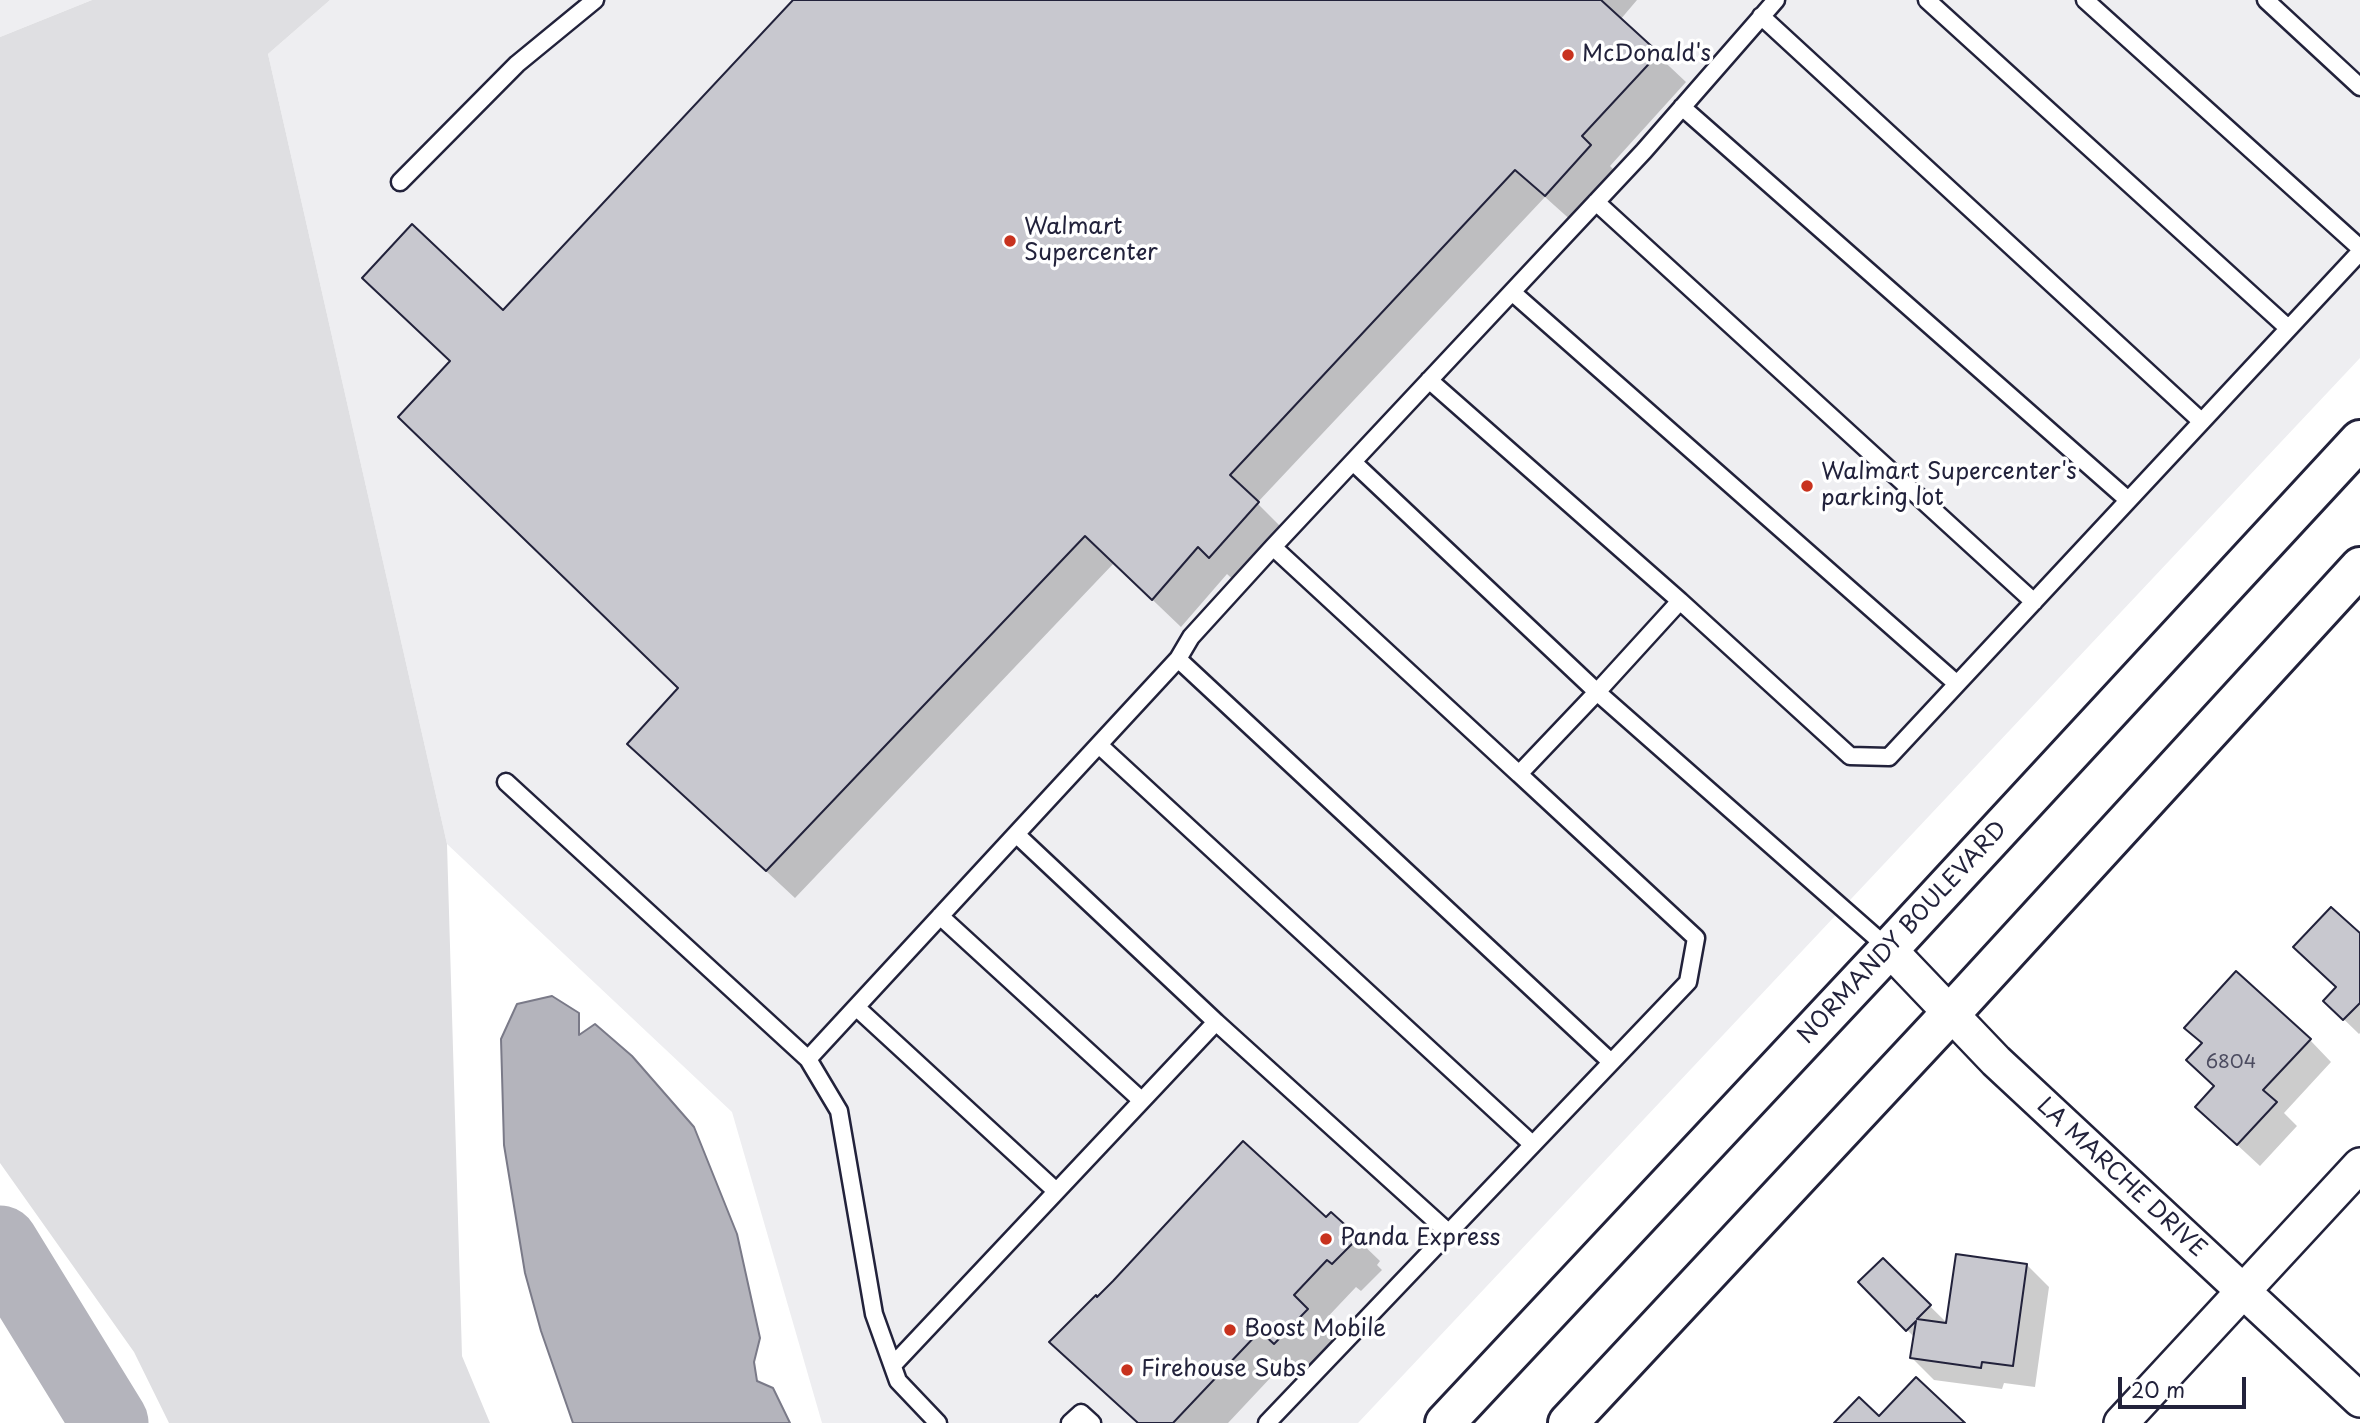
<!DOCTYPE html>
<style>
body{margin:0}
#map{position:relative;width:2360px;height:1423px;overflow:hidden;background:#fff;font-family:"Playpen Sans",sans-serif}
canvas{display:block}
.scale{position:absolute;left:2118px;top:1377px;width:128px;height:32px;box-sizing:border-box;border:4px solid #22223b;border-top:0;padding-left:9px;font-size:21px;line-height:24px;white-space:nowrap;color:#22223b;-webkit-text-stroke:5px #fff;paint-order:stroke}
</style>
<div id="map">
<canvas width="2360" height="1423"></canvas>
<div class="scale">20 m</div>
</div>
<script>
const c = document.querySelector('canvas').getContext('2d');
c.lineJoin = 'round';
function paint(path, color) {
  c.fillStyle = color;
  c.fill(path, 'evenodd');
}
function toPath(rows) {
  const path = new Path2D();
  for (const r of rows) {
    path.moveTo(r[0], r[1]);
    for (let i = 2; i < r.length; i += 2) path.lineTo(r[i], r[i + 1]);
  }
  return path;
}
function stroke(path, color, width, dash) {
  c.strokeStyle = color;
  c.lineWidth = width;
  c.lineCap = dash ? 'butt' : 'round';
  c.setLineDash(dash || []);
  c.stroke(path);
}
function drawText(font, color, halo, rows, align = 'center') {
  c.font = font + ' "Playpen Sans",sans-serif';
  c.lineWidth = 7;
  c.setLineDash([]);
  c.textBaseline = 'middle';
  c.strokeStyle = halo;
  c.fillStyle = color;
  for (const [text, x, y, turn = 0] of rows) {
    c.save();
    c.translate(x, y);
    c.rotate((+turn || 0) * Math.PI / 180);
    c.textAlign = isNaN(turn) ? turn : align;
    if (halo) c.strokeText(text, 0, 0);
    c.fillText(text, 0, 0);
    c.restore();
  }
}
const built = toPath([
 [0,0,92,0,0,37],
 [330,0,2360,0,2360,358,1358,1423,822,1423,732,1112,447,844,268,54]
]);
const green = toPath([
 [92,0,330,0,268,54,447,844,462,1356,490,1423,169,1423,134,1352,0,1163,0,37]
]);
const water = toPath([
 [552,996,579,1013,579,1035,595,1024,632,1056,694,1127,737,1234,760,1338,754,1362,757,1381,773,1388,790,1423,573,1423,541,1331,525,1273,504,1145,501,1039,517,1004,552,996]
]);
const shadow = toPath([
 [796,0,1637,0,1620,20,1686,82,1610,166,1618,174,1574,223,1545,197,1257,503,1286,532,1239,585,1227,574,1181,627,1114,563,795,898,629,744,680,689,503,312],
 [2360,935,2360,1033,2359,1034,2325,1001,2338,988],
 [2187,1028,2310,1040,2331,1062,2284,1113,2297,1126,2260,1166,2220,1129,2216,1087,2203,1044],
 [1331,1214,1380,1261,1377,1265,1382,1270,1361,1291,1356,1287,1321,1324,1335,1338,1303,1371,1289,1358,1228,1423,1138,1423,1051,1342,1326,1219],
 [1883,1260,1948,1324,2027,1265,2049,1287,2035,1387,2004,1383,2002,1389,1934,1380,1912,1358,1915,1338,1861,1282]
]);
const river = toPath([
 [0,1244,110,1423]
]);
const building = toPath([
 [793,0,1601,0,1659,53,1582,136,1591,145,1545,196,1515,170,1230,475,1259,502,1209,558,1198,547,1152,600,1085,536,766,871,627,744,678,688,398,417,450,361,362,278,412,224,503,310,793,0],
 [2331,907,2360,933,2360,1003,2343,1020,2323,1001,2336,987,2293,947,2331,907],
 [2236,971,2311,1039,2263,1090,2277,1102,2237,1145,2195,1107,2214,1086,2186,1060,2202,1043,2184,1028,2236,971],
 [1243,1141,1326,1217,1331,1212,1353,1232,1350,1236,1355,1241,1332,1264,1327,1260,1294,1295,1308,1309,1274,1344,1260,1331,1173,1423,1138,1423,1049,1342,1096,1295,1097,1297,1113,1281,1243,1141],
 [1956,1254,2027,1264,2013,1366,1982,1362,1981,1368,1910,1358,1916,1321,1906,1331,1858,1282,1883,1258,1931,1305,1917,1319,1946,1323,1956,1254],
 [1916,1377,1965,1423,1834,1423,1859,1397,1879,1416,1916,1377]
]);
const lane = toPath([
 [1927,0,2288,328],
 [2085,0,2360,248],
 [2266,0,2360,87],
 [1761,16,2201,421],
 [1682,107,2128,500],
 [400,182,517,64,595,0],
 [1596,202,2034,602],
 [1512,292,1957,684],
 [1429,380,1680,601],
 [1353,462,1597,692,1680,601,1850,756,1889,757,2360,252],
 [1273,547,1519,774],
 [1178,659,1611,1062],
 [1099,745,1532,1144],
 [506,782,808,1059],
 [1016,834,1216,1022],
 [940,916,1141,1100],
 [856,1007,1056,1191],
 [893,1365,1216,1022,1448,1232],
 [938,1423,898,1381,874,1314,839,1111,808,1059,1178,659,1191,637,1273,547,1644,151,1776,0],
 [1070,1423,1081,1413,1092,1423],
 [1267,1423,1688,982,1696,938,1519,774,1597,692,1889,949]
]);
const street = toPath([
 [1889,949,1996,1061,2360,1400],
 [2121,1423,2360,1165]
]);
const primary = toPath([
 [1445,1423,1889,949,2360,440],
 [1568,1423,1951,1013,2360,567]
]);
const markers = [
 [1568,55,7,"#c8321e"],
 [1010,241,7,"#c8321e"],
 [1807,486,7,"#c8321e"],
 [1326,1239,7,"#c8321e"],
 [1230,1330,7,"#c8321e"],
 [1127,1370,7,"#c8321e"]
];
const numberNames = [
 ["6804",2231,1063]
];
const poiNames = [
 ["McDonald's",1582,55],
 ["Walmart",1024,228],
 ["Supercenter",1024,254],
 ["Walmart Supercenter's",1821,473],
 ["parking lot",1821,499],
 ["Panda Express",1340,1239],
 ["Boost Mobile",1244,1330],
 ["Firehouse Subs",1141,1370]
];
const streetNames = [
 ["NORMANDY BOULEVARD",1903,933,-47],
 ["LA MARCHE DRIVE",2121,1178,43]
];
paint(built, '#eeeef1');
paint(green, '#dfdfe2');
paint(water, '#b4b4bc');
stroke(water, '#7a7a88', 2);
paint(shadow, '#0003');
stroke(river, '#b4b4bc', 77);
paint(building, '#c8c8cf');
stroke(building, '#22223b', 2);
stroke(lane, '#22223b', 21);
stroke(street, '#22223b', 38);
stroke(primary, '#22223b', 44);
stroke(lane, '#fff', 16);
stroke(street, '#fff', 33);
stroke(primary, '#fff', 38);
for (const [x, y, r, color] of markers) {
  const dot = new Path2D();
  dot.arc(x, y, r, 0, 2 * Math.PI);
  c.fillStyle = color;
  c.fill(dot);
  stroke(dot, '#fff', 2.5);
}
drawText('19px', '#4c4c60', null, numberNames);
drawText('23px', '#22223b', '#fff', poiNames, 'left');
drawText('23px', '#22223b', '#fff', streetNames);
</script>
